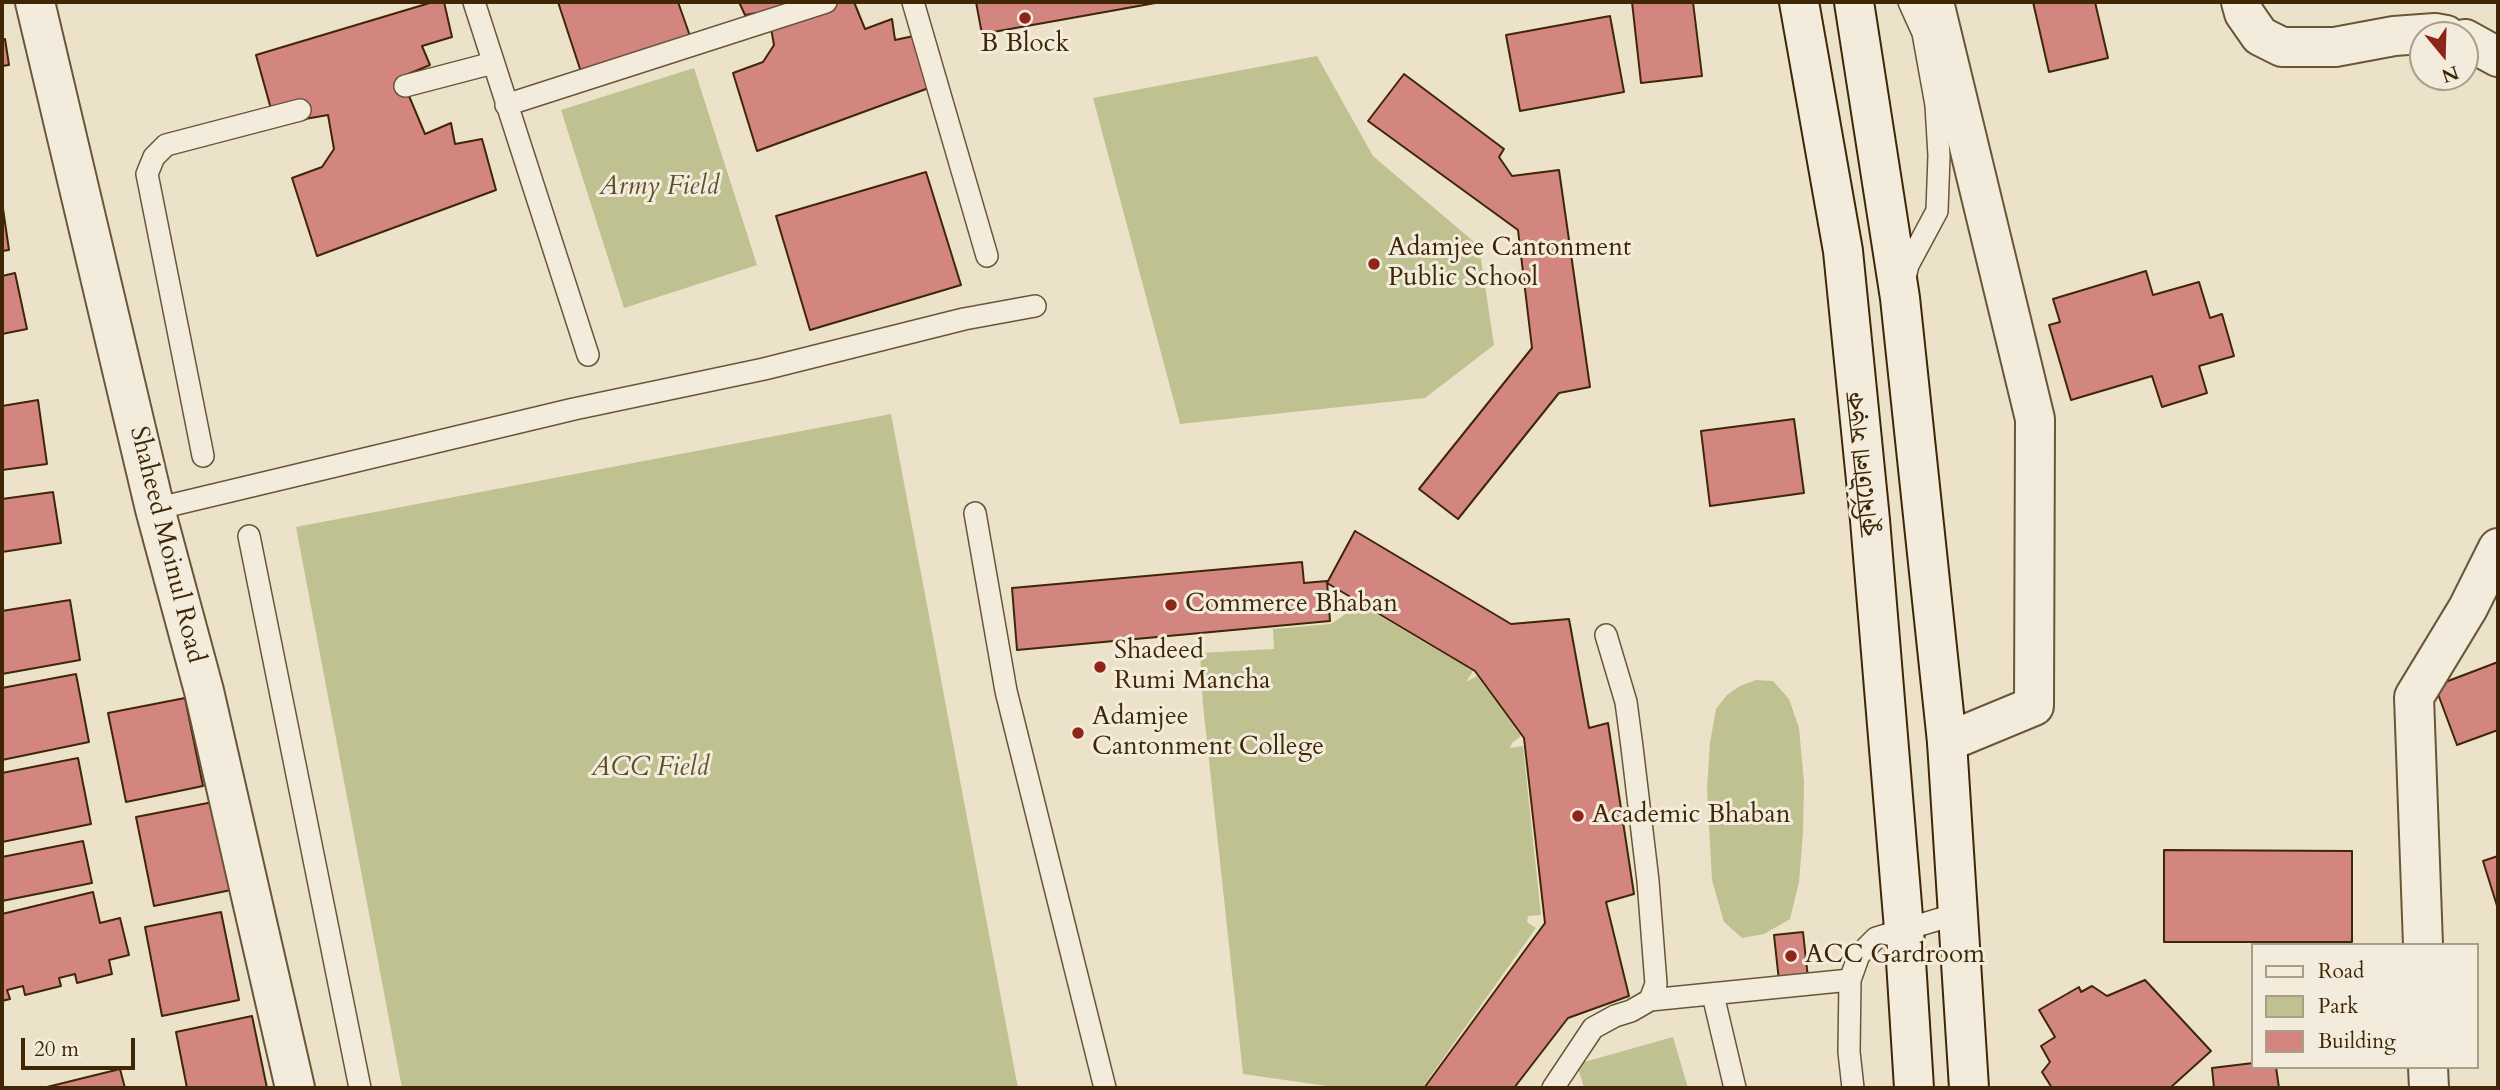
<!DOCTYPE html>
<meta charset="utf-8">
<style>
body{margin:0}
#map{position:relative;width:2500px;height:1090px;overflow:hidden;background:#ece2c9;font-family:Cardo,serif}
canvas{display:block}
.frame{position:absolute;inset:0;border:4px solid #3f2706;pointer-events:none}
.legend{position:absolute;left:2251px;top:943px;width:228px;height:126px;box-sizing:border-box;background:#f3ecdc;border:2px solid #ab9d86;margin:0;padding:9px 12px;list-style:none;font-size:21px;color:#3f2706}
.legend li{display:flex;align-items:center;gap:14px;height:35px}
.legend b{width:35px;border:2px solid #ab9d86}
.north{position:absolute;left:2409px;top:21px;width:70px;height:70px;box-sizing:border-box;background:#f3ecdc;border:2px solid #ab9d86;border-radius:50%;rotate:161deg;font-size:19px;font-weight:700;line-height:28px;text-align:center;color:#3f2706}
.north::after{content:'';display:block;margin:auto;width:24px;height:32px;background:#8f2418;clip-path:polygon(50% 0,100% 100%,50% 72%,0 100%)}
.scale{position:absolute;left:21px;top:1038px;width:114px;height:32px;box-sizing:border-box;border:4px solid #3f2706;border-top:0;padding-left:9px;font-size:21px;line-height:24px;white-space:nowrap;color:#3f2706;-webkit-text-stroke:5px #f3ecdc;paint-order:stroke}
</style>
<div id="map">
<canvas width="2500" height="1090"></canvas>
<div class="frame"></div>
<ul class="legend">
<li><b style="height:9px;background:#f3ecdc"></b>Road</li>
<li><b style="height:19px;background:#bfc191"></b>Park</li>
<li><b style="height:19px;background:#d38680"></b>Building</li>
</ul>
<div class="north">N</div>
<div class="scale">20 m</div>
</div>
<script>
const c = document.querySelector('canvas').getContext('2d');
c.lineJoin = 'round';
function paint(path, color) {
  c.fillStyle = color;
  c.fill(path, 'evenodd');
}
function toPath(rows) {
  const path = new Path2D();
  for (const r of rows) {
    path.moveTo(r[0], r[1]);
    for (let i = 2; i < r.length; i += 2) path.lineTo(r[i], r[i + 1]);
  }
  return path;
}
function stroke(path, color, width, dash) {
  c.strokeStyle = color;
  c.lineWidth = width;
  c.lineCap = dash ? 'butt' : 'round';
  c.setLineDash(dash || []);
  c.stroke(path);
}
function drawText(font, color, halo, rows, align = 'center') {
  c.font = font + ' Cardo,"Noto Serif Bengali",serif';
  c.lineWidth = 6;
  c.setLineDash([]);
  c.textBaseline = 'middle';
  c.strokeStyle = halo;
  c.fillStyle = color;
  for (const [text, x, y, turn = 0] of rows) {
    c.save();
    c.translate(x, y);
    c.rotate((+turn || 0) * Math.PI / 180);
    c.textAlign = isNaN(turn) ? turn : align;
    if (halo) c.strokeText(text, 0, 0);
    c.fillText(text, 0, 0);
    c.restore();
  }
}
const green = toPath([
 [1317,56,1373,156,1479,246,1494,345,1425,398,1180,424,1093,98],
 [694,68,757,265,624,308,561,110],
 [891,414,1018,1088,402,1088,296,527],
 [1354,601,1473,671,1466,682,1477,676,1521,736,1512,743,1510,748,1523,746,1541,915,1528,916,1527,922,1536,928,1422,1088,1341,1088,1243,1074,1203,705,1200,653,1274,649,1273,629,1331,624,1347,613],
 [1756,680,1773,681,1789,699,1799,728,1804,782,1803,833,1799,882,1790,919,1764,934,1742,938,1724,922,1712,880,1707,790,1710,743,1716,709,1727,695,1740,686],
 [1673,1037,1688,1088,1584,1088,1577,1064]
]);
const building = toPath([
 [433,2,444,2,452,37,422,46,430,65,401,77,425,134,451,123,455,144,482,139,496,190,317,256,292,178,322,167,334,149,328,115,305,119,297,102,271,109,256,55,433,2],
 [558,2,678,2,690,36,581,72,558,2],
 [739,2,854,2,865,29,892,19,895,40,923,34,937,85,757,151,733,73,763,62,774,45,768,11,745,15,739,2],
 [976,2,1161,2,982,34,976,2],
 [1632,2,1693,2,1702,76,1641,83,1632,2],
 [2033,2,2095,2,2108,58,2049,72,2033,2],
 [1610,16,1624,92,1520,111,1506,35,1610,16],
 [5,39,9,65,2,66,2,40,5,39],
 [1404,74,1504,149,1499,157,1512,176,1559,170,1590,387,1559,393,1458,519,1419,489,1532,348,1518,230,1368,121,1404,74],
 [926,172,961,285,810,330,776,216,926,172],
 [2,202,9,250,2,251,2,202],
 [2146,271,2153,295,2199,282,2210,318,2222,314,2234,356,2199,366,2207,393,2162,407,2152,376,2071,400,2049,325,2060,322,2053,299,2146,271],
 [15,273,27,329,2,334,2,276,15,273],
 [38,400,47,464,2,470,2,406,38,400],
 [1794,419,1804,493,1710,506,1701,431,1794,419],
 [53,492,61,543,2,552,2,499,53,492],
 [1355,531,1511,624,1569,619,1589,728,1608,723,1634,894,1606,902,1629,996,1568,1018,1514,1088,1424,1088,1545,923,1524,738,1475,671,1327,583,1355,531],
 [1302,562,1304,583,1327,581,1330,621,1017,650,1012,588,1302,562],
 [70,600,80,660,2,674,2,611,70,600],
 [2498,662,2498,730,2457,745,2435,686,2498,662],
 [76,674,89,742,2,760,2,688,76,674],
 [185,698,203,786,126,802,108,713,185,698],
 [78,758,91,824,2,842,2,773,78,758],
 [213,802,231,890,154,906,136,817,213,802],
 [83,841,92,883,2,901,2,857,83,841],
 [2164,850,2352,851,2352,942,2164,942,2164,850],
 [2498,856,2498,909,2483,861,2498,856],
 [93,892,100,923,120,918,129,955,109,960,112,974,77,983,75,974,59,978,61,986,25,995,23,986,7,990,10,999,2,1001,2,914,93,892],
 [221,912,239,1000,162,1016,145,927,221,912],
 [1803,932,1808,978,1779,981,1774,935,1803,932],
 [2145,980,2211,1051,2170,1088,2052,1088,2042,1072,2050,1062,2041,1046,2055,1037,2039,1010,2079,987,2081,992,2092,986,2107,996,2145,980],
 [252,1016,267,1088,187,1088,176,1032,252,1016],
 [2253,1063,2253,1067,2276,1067,2279,1088,2214,1088,2212,1068,2253,1063],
 [120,1069,125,1088,43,1088,120,1069]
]);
const service = toPath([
 [474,2,588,355],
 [913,2,987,256],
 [405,86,493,63],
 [506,105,826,2],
 [1904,282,1908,265,1937,211,1939,156,1936,105,1923,33,1909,2],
 [203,456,147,174,154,157,166,145,300,110],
 [155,509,574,409,764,369,964,319,1035,306],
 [975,513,1006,691,1105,1088],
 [249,536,360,1088],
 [1713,995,1735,1088],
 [1650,1000,1850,980],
 [1553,1088,1593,1028,1615,1016,1631,1011,1650,1000,1656,984,1648,881,1632,747,1626,702,1606,635],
 [1853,1088,1849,1052,1850,980,1859,955,1876,938,1960,913]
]);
const minor = toPath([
 [35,2,155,509,204,691,295,1088],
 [1934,2,2035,419,2034,706,1947,742],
 [2241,2,2244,13,2260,36,2282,47,2335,47,2394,36,2435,33,2446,35],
 [2465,39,2498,57],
 [2423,945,2414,697,2468,608,2498,548],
 [2428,1067,2429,1088]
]);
const secondary = toPath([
 [1799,2,1843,251,1870,520,1904,929,1914,1088],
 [1854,2,1900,298,1947,742,1969,1088]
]);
const markers = [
 [1025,18,7,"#8f2418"],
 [1374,264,7,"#8f2418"],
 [1171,605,7,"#8f2418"],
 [1100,667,7,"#8f2418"],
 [1078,733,7,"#8f2418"],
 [1578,816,7,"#8f2418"],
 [1791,956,7,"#8f2418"]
];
const poiNames = [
 ["B Block",1025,45,"center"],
 ["Adamjee Cantonment",1388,249],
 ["Public School",1388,279],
 ["Commerce Bhaban",1185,605],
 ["Shadeed",1114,652],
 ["Rumi Mancha",1114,682],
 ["Adamjee",1092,718],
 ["Cantonment College",1092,748],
 ["Academic Bhaban",1592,816],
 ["ACC Gardroom",1805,956]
];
const parkNames = [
 ["Army Field",659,188],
 ["ACC Field",650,769]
];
const streetNames = [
 ["কুর্মিটোলা সড়ক",1864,464,-96],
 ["Shaheed Moinul Road",166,545,76]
];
paint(green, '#bfc191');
paint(building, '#d38680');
stroke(building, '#3f2706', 2);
stroke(service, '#6a5637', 24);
stroke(minor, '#6a5637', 42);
stroke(secondary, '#3f2706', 42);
stroke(service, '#f3ecdc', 21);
stroke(minor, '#f3ecdc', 38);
stroke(secondary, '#f3ecdc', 38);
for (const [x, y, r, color] of markers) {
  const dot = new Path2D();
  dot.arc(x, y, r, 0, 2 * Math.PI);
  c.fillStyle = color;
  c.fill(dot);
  stroke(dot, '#f3ecdc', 2.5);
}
drawText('26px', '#3f2706', '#f3ecdc', poiNames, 'left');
drawText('italic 26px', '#5f4e29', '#f3ecdc', parkNames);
drawText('26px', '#3f2706', '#f3ecdc', streetNames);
</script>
